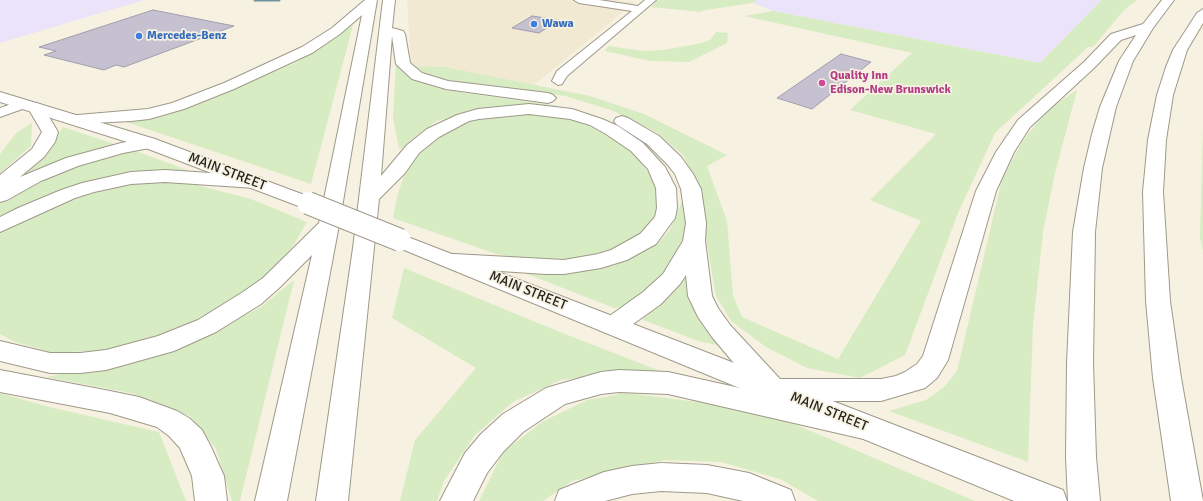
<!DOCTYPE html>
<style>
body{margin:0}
canvas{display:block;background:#f7f1e1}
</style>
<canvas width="1203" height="501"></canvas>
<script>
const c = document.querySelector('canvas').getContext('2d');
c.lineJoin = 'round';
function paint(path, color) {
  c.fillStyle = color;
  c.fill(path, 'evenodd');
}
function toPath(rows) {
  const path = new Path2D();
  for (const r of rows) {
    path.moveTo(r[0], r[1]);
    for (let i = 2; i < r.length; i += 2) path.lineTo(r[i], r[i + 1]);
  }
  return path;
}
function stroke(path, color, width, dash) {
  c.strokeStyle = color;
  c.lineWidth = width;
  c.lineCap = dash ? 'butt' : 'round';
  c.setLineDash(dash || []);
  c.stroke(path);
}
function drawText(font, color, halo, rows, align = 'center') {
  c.font = font + ' Signika,sans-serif';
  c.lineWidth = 3.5;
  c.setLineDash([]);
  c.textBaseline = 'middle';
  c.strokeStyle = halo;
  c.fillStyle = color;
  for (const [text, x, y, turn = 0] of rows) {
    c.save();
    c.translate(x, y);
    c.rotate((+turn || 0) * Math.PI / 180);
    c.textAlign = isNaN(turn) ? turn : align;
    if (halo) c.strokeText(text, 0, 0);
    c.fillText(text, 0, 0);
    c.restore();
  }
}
const built = toPath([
 [407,0,615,0,635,2,534,85,445,67,411,66]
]);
const industrial = toPath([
 [0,0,144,0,0,43],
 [757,0,1102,0,1040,63,773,11,753,3]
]);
const green = toPath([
 [658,0,757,0,753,3,706,10,700,12,651,7],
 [1102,0,1137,0,1124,10,1093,47,1088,47,995,133,958,213,905,355,860,378,807,368,766,347,731,321,716,296,698,194,684,156,656,132,611,110,565,96,444,81,421,72,411,66,445,67,590,96,644,114,727,155,707,166,727,221,733,295,742,317,838,359,921,221,870,200,936,134,850,110,912,53,744,16,773,11,1040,63],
 [353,25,311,184,123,121,163,116,209,100,297,62],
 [716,32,728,33,727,43,689,62,650,61,605,51,608,46,644,51,664,50,702,43,710,40],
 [396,63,410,77,434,86,465,93,559,106,491,107,437,121,413,138,402,148,399,149,393,117],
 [1077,90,1055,173,1043,232,1033,326,1028,462,889,411,926,400,944,387,957,371,1002,179,1022,142,1047,110],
 [525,112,554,115,583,122,612,136,636,156,650,175,658,194,659,205,654,217,647,229,633,239,616,248,589,257,561,261,531,260,496,254,393,218,398,193,406,169,419,151,435,138,469,121,496,115],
 [32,123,31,146,0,173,0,154,17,132],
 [63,127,117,145,0,190,46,154],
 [1203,128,1203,251,1200,238],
 [133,150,190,171,125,174,54,192,0,220,0,202,20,189,92,159],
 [166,180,193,184,251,199,307,222,293,246,272,270,239,299,199,321,155,339,105,350,54,353,15,342,0,334,0,234,14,224,74,196,135,181],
 [683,199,687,220,682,244,665,275,649,290,623,307,614,308,517,270,575,272,608,266,638,255,660,241,670,230],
 [404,268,560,332,678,378,620,373,561,380,513,402,475,435,444,481,437,501,400,501,415,440,476,368,392,318],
 [686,270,717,343,717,345,701,342,643,320,642,315],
 [294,280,240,501,232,501,216,449,190,416,131,393,46,377,172,352,261,307],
 [0,393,45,406,159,432,186,501,0,501],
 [626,393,706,403,792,423,975,501,818,501,780,479,721,462,665,460,572,481,543,501,479,501,503,452,542,422,587,400]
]);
const stream = toPath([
 [255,0,279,0]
]);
const building = toPath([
 [153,10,234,26,124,67,116,65,104,70,44,55,56,51,39,47,153,10],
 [532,16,559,20,539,33,512,28,532,16],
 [841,54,871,62,812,109,777,98,841,54]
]);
const street = toPath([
 [574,0,599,0,638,6,645,0,656,0,567,76,562,84,558,85,552,81,557,71,632,11,579,3,574,0],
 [23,100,28,101,30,104,28,107,0,117,0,108,23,100]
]);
const secondary = toPath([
 [0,92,155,139,315,199,318,203,315,207,308,209,301,207,143,147,0,102,0,92],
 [400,234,1063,490,1067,501,1014,501,392,245,389,240,392,235,400,234]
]);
const highway = toPath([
 [365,0,377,0,339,225,287,501,255,501,312,255,279,288,261,304,216,332,174,351,106,370,80,373,50,373,0,361,0,341,50,353,80,353,106,350,158,336,198,320,243,292,263,278,319,223,362,15,340,34,312,53,234,89,184,109,149,119,131,121,72,124,66,122,64,119,66,116,148,109,172,103,224,83,302,47,332,28,365,0],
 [383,0,395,0,392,28,403,31,405,34,410,63,422,73,448,81,548,93,553,95,556,98,553,101,548,103,446,89,412,79,396,64,392,36,381,176,407,145,427,129,457,115,478,109,529,104,572,109,602,119,618,126,643,143,665,167,676,188,677,208,675,218,656,244,627,260,601,268,564,274,546,274,454,268,446,266,443,261,446,256,454,254,564,260,598,254,611,250,640,234,655,217,657,208,656,188,648,169,631,151,606,134,590,125,570,119,529,114,479,119,469,121,439,137,419,153,405,173,379,199,348,501,316,501,353,248,383,0],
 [1162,0,1174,0,1153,28,1133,61,1116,107,1102,168,1095,232,1093,363,1096,457,1100,501,1068,501,1066,457,1067,363,1073,232,1084,168,1092,134,1100,107,1119,61,1136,35,1121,40,1094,68,1030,127,1014,152,996,191,948,360,937,378,925,388,881,401,800,401,878,419,883,428,878,437,868,440,668,394,619,392,601,394,565,404,523,432,503,452,487,473,473,501,440,501,465,453,481,434,503,414,546,388,601,372,619,370,668,372,758,392,712,337,698,317,688,296,686,275,680,284,661,304,622,332,613,335,604,332,600,326,604,320,643,292,663,274,683,241,686,223,681,189,675,174,668,165,647,144,616,124,614,121,616,118,622,116,628,118,659,136,681,157,693,174,701,189,706,223,705,241,712,296,718,308,730,325,780,379,881,379,896,376,905,372,917,364,923,356,976,191,996,152,1018,120,1084,62,1111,34,1143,24,1162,0],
 [1203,9,1203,23,1187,50,1173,95,1166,140,1163,192,1170,301,1181,378,1203,501,1171,501,1153,378,1146,301,1143,192,1148,140,1157,95,1166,67,1173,50,1197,13,1203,9],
 [36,103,42,105,58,132,55,142,44,157,20,177,66,158,121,143,149,138,155,139,158,143,155,147,123,153,78,166,41,181,7,200,0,202,0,175,32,149,42,132,28,108,30,105,36,103],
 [165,170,255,176,262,178,265,182,262,186,255,188,165,182,131,184,94,192,75,198,0,232,0,217,18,208,61,190,82,183,131,172,165,170],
 [0,370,110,391,139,397,177,411,189,418,202,430,211,447,224,476,227,501,195,501,192,476,180,448,169,436,157,427,110,413,0,392,0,370],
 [661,463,707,465,749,473,791,490,795,501,743,501,707,493,661,491,632,494,605,501,555,501,559,490,604,472,632,466,661,463]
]);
const secondaryBridge = toPath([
 [308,203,400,240]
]);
const markers = [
 [534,24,4,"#3f7fe0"],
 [139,36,4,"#3f7fe0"],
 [822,83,4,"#d1479c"]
];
const farShopnames = [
 ["Wawa",542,24],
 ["Mercedes-Benz",147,36]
];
const farHotelnames = [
 ["Quality Inn",830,76],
 ["Edison-New Brunswick",830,90]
];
const streetNames = [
 ["MAIN STREET",227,172,21],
 ["MAIN STREET",528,291,22],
 ["MAIN STREET",829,412,22]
];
paint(built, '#f1e9d1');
paint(industrial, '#eae3f9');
paint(green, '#d8ecc3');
stroke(stream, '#6f939e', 3);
paint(building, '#c5c1d1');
stroke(building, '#a29eae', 1);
stroke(street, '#9e998a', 2);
stroke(secondary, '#9e998a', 2);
stroke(highway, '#9e998a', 2);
paint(street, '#fff');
paint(secondary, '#fff');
paint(highway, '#fff');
stroke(secondaryBridge, '#9e998a', 24, []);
stroke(secondaryBridge, '#fff', 22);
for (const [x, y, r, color] of markers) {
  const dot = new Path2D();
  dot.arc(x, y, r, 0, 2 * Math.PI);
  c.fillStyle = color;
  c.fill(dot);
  stroke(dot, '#f7f1e1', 1.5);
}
drawText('bold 12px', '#366cbe', '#f7f1e1', farShopnames, 'left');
drawText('bold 12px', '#b23c85', '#f7f1e1', farHotelnames, 'left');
drawText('14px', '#26241e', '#f7f1e1', streetNames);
</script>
